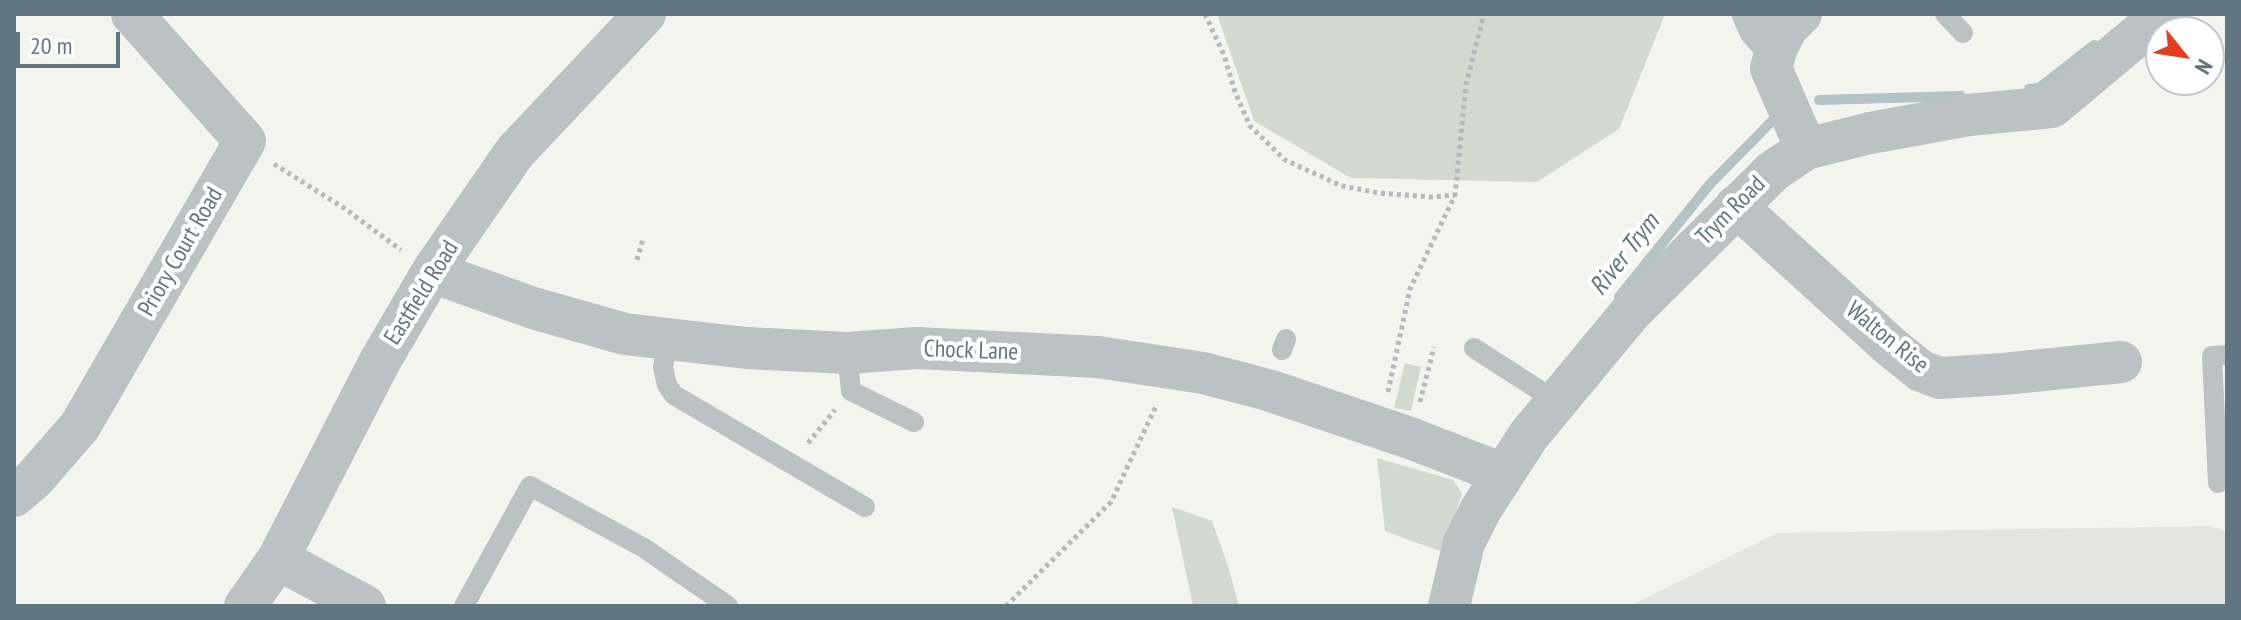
<!DOCTYPE html>
<style>
body{margin:0}
#map{position:relative;width:2241px;height:620px;overflow:hidden;background:#f4f4ef;font-family:"PT Sans Narrow",sans-serif}
canvas{display:block}
.frame{position:absolute;inset:0;border:16px solid #627681;pointer-events:none}
.north{position:absolute;left:2145px;top:16px;width:80px;height:80px;box-sizing:border-box;background:#fff;border:2px solid #c0c8cd;border-radius:50%;rotate:120deg;font-size:22px;font-weight:700;line-height:32px;text-align:center;color:#627681}
.north::after{content:'';display:block;margin:auto;width:28px;height:36px;background:#e53c1e;clip-path:polygon(50% 0,100% 100%,50% 72%,0 100%)}
.scale{position:absolute;left:16px;top:32px;width:104px;height:36px;box-sizing:border-box;border:4px solid #627681;border-top:0;padding-left:10px;font-size:24px;line-height:28px;white-space:nowrap;color:#627681;-webkit-text-stroke:6px #fff;paint-order:stroke}
</style>
<div id="map">
<canvas width="2241" height="620"></canvas>
<div class="frame"></div>
<div class="north">N</div>
<div class="scale">20 m</div>
</div>
<script>
const c = document.querySelector('canvas').getContext('2d');
c.lineJoin = 'round';
function paint(path, color) {
  c.fillStyle = color;
  c.fill(path, 'evenodd');
}
function toPath(rows) {
  const path = new Path2D();
  for (const r of rows) {
    path.moveTo(r[0], r[1]);
    for (let i = 2; i < r.length; i += 2) path.lineTo(r[i], r[i + 1]);
  }
  return path;
}
function stroke(path, color, width, dash) {
  c.strokeStyle = color;
  c.lineWidth = width;
  c.lineCap = dash ? 'butt' : 'round';
  c.setLineDash(dash || []);
  c.stroke(path);
}
function drawText(font, color, halo, rows, align = 'center') {
  c.font = font + ' "PT Sans Narrow",sans-serif';
  c.lineWidth = 8;
  c.setLineDash([]);
  c.textBaseline = 'middle';
  c.strokeStyle = halo;
  c.fillStyle = color;
  for (const [text, x, y, turn = 0] of rows) {
    c.save();
    c.translate(x, y);
    c.rotate((+turn || 0) * Math.PI / 180);
    c.textAlign = isNaN(turn) ? turn : align;
    if (halo) c.strokeText(text, 0, 0);
    c.fillText(text, 0, 0);
    c.restore();
  }
}
const built = toPath([
 [2211,526,2227,532,2227,606,1629,606,1777,533]
]);
const green = toPath([
 [1217,14,1665,14,1619,129,1537,182,1351,178,1254,121],
 [1405,363,1421,367,1411,411,1394,408],
 [1377,458,1453,480,1458,487,1462,494,1442,552,1385,531],
 [1172,507,1212,521,1228,566,1239,606,1193,606]
]);
const stream = toPath([
 [2029,89,2039,88,2094,45],
 [1819,100,1961,96],
 [1619,297,1710,184,1776,117]
]);
const path = toPath([
 [1205,14,1224,55,1235,92,1250,126,1285,160,1342,186,1379,193,1431,197,1455,195],
 [274,164,344,208,401,250],
 [637,260,643,239],
 [1388,392,1410,289,1455,195,1466,84,1484,14],
 [1420,402,1434,347],
 [808,443,835,410],
 [1006,606,1111,502,1157,404]
]);
const lane = toPath([
 [1945,14,1963,33],
 [668,339,663,367,667,385,674,395,865,507],
 [1474,348,1556,401],
 [1282,350,1286,339],
 [847,353,851,391,914,422],
 [2218,483,2212,356,2227,355],
 [464,606,530,486,644,548,728,606]
]);
const street = toPath([
 [1753,14,1760,29,1777,47],
 [1801,14,1787,28,1777,47,1771,68,1806,149],
 [1736,206,1890,346,1921,371,1940,378,2003,374,2121,362],
 [432,272,533,308,625,334,746,348,847,353,917,348,1098,357,1203,373,1268,390,1410,438,1503,474],
 [14,496,34,479,80,426,245,141,132,14],
 [278,559,365,606],
 [245,606,278,559,380,361,432,272,515,152,645,14],
 [1449,606,1464,543,1481,509,1529,435,1631,312,1773,171,1806,149,1870,133,1969,115,2052,107,2163,14]
]);
const streetNames = [
 ["Trym Road",1731,211,-45],
 ["Priory Court Road",181,252,-60],
 ["Eastfield Road",422,293,-58],
 ["Walton Rise",1887,338,39],
 ["Chock Lane",971,351,2]
];
const waterNames = [
 ["River Trym",1625,255,-52]
];
paint(built, '#e4e5e3');
paint(green, '#d3d9cf');
stroke(stream, '#b4c3c6', 10);
stroke(path, '#b6babc', 5, [4, 4]);
stroke(lane, '#bcc1c4', 20);
stroke(street, '#bcc1c4', 42);
drawText('24px', '#627681', '#fff', streetNames);
drawText('italic 26px', '#5e797f', '#fff', waterNames);
</script>
